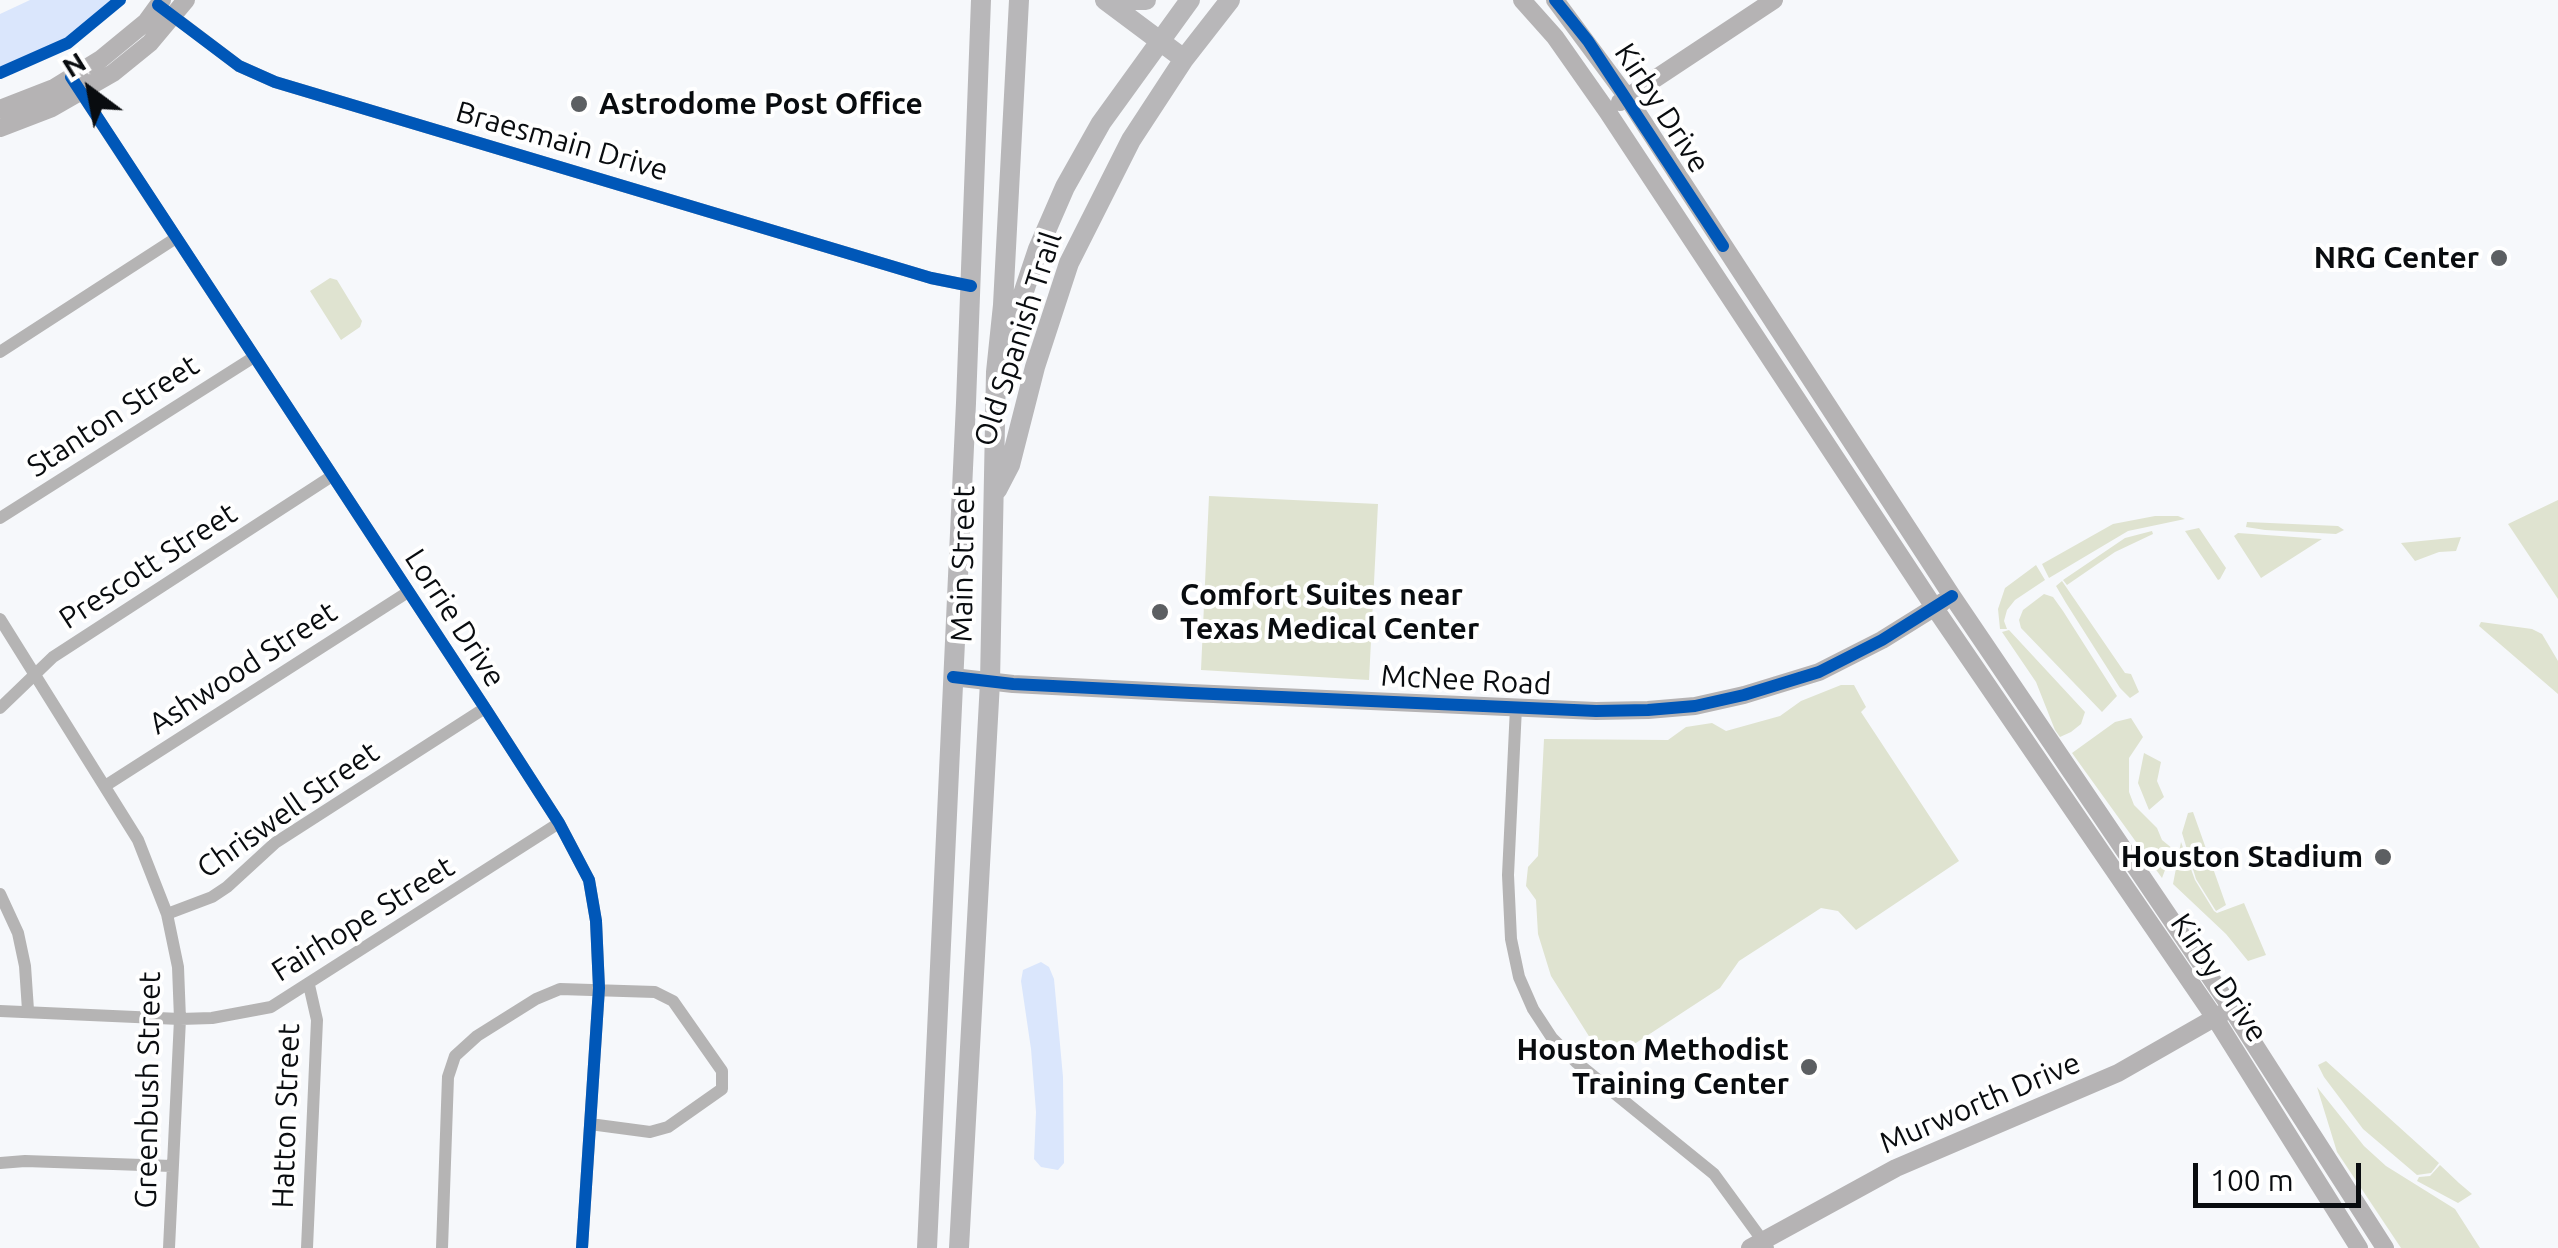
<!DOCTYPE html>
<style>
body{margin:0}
#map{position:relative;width:2558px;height:1248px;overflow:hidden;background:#f6f8fb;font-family:Ubuntu,sans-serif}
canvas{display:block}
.north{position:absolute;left:40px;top:40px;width:100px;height:100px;-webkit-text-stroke:8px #fff;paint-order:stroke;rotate:328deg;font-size:28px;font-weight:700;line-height:40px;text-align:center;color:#090c0f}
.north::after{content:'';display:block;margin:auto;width:35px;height:45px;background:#090c0f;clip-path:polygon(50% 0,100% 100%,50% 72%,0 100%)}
.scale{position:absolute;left:2193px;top:1163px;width:168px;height:45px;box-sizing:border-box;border:5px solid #090c0f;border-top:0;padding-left:12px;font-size:30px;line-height:35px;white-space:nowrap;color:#090c0f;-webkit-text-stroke:8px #fff;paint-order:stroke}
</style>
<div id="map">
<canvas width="2558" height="1248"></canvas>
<div class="north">N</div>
<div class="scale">100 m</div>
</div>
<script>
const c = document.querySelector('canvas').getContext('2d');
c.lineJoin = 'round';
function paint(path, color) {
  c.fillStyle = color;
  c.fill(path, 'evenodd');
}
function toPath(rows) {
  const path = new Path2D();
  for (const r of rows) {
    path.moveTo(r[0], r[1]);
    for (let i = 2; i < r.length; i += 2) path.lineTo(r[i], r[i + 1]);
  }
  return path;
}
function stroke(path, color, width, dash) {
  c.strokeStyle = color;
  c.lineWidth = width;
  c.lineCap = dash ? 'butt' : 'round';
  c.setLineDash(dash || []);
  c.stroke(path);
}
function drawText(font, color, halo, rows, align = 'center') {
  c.font = font + ' Ubuntu,sans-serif';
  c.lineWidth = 8;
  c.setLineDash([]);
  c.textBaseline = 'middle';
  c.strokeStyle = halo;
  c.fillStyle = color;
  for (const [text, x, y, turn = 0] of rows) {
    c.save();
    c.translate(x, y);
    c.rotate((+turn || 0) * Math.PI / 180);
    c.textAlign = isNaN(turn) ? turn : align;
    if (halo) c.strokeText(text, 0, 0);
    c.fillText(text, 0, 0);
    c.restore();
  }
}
const green = toPath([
 [330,278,337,280,362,321,360,327,341,340,310,291],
 [1209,496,1378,504,1369,680,1201,670],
 [2558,500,2558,599,2508,524],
 [2155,516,2178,516,2185,519,2128,531,2049,578,2042,564,2113,524],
 [2247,522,2338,526,2344,530,2336,534,2265,530,2246,527],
 [2199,528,2226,568,2220,579,2218,580,2185,531],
 [2152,531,2153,534,2115,552,2067,585,2063,580,2125,538],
 [2238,533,2322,539,2261,578,2234,536],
 [2461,537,2456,551,2439,552,2415,561,2401,543],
 [2036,565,2045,580,2015,600,2007,610,2004,621,2007,629,2000,629,1998,609,2005,588],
 [2062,581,2125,673,2131,674,2139,692,2130,698,2120,688,2066,603,2056,586],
 [2044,594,2053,597,2063,611,2117,696,2102,712,2021,628,2019,620,2023,610],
 [2481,622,2532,629,2542,634,2558,661,2558,694,2479,626],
 [2009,630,2085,712,2081,724,2071,732,2060,737,2055,730,2036,682,2002,632],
 [1841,685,1854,685,1866,707,1861,712,1959,861,1856,930,1838,911,1821,908,1739,961,1720,988,1616,1056,1597,1049,1551,976,1538,934,1536,900,1526,886,1528,867,1538,856,1544,739,1668,740,1686,727,1712,723,1726,731,1780,716,1801,701],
 [2131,718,2143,737,2129,758,2129,792,2134,805,2157,828,2162,840,2173,849,2162,878,2072,753,2115,722],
 [2144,753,2161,762,2157,781,2164,797,2149,810,2138,783],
 [2193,812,2226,905,2216,911,2196,879,2182,833,2188,813],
 [2181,842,2195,880,2214,911,2217,913,2244,903,2266,955,2248,961,2226,934,2173,884],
 [2326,1061,2439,1163,2431,1173,2417,1175,2363,1129,2324,1077,2318,1065],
 [2317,1087,2364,1146,2386,1166,2455,1209,2480,1248,2401,1248,2337,1152],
 [2440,1165,2459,1183,2472,1194,2458,1203,2417,1181,2419,1177,2430,1176]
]);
const water = toPath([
 [30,0,117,0,66,39,37,56,0,67,0,14],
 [1041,962,1049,967,1054,979,1063,1077,1064,1163,1058,1170,1041,1167,1034,1159,1036,1112,1031,1049,1021,981,1023,970]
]);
const street = toPath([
 [169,13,239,66,275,82,931,278,971,286],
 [78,88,485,708,559,823,589,880,596,921,599,988,582,1248],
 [0,352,176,238],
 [0,518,254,357],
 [0,619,138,840,167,914,178,967,180,1019,169,1248],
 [1516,707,1508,875,1511,939,1519,977,1533,1009,1552,1038,1576,1062,1714,1174,1768,1248],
 [0,708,53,657,332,476],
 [105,786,408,592],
 [0,894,18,933,25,966,28,1010],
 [167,914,212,897,227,887,275,843,485,708],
 [0,1011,180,1019,212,1018,271,1007,559,823],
 [0,1163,25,1161,172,1166],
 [307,1248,317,1020,309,985],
 [442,1248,448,1077,455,1056,477,1036,536,999,560,989,655,992,673,1001,722,1071,722,1089,668,1127,650,1132,590,1124]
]);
const secondary = toPath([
 [1522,0,1555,37,1607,111,1934,607,2215,1018,2359,1248],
 [1555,0,1627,97,1952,596,2231,1008,2385,1248],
 [1620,102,1774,0],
 [0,109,54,88,101,59,146,22,162,0],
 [0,128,52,108,113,73,150,43,186,0],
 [953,677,1013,684,1191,693,1596,711,1648,710,1695,706,1744,695,1819,672,1882,640,1943,602],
 [1750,1248,1896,1168,2118,1073,2223,1013]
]);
const primary = toPath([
 [1105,0,1184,59],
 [1126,0,1146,0],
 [1006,345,1038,249,1065,187,1101,123,1190,0],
 [997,490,1010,465,1035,367,1069,263,1131,140,1184,59,1230,0],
 [927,1248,966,403,981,0],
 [959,1248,990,682,996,372,1003,305,1019,0]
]);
const cycleway = toPath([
 [1555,0,1588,41,1723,246],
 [158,5,239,66,275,82,931,278,971,286],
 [0,73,68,43,120,0],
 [71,77,485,708,559,823,589,880,596,921,599,988,582,1248],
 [953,677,1013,684,1191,693,1596,711,1648,710,1695,706,1744,695,1819,672,1882,640,1952,596]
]);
const markers = [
 [579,104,10,"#5c5f62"],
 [2499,258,10,"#5c5f62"],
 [1160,612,10,"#5c5f62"],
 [2383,857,10,"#5c5f62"],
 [1809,1067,10,"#5c5f62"]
];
const poiNames = [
 ["Astrodome Post Office",599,104,"left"],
 ["NRG Center",2479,258],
 ["Comfort Suites near",1180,595,"left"],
 ["Texas Medical Center",1180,629,"left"],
 ["Houston Stadium",2363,857],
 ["Houston Methodist",1789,1050],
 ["Training Center",1789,1084]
];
const streetNames = [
 ["Kirby Drive",1662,108,57],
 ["Braesmain Drive",562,141,16],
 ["Old Spanish Trail",1018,339,-72],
 ["Stanton Street",113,416,-33],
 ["Main Street",963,564,-89],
 ["Prescott Street",148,566,-33],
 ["Lorrie Drive",455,618,57],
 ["Ashwood Street",243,668,-33],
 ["McNee Road",1466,680,3],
 ["Chriswell Street",288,810,-35],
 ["Fairhope Street",363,919,-32],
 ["Kirby Drive",2219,978,56],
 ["Greenbush Street",148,1090,-89],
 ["Murworth Drive",1980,1103,-23],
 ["Hatton Street",286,1116,-88]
];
paint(green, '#dfe3d0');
paint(water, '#dae6fc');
stroke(street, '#b5b4b4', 12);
stroke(secondary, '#b5b3b4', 18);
stroke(primary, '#b8b7b9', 20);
stroke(cycleway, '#0057b8', 12);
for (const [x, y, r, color] of markers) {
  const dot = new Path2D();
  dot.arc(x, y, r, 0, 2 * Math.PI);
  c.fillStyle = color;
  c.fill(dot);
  stroke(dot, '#fff', 4);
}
drawText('bold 30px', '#090c0f', '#fff', poiNames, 'right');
drawText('30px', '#090c0f', '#fff', streetNames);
</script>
